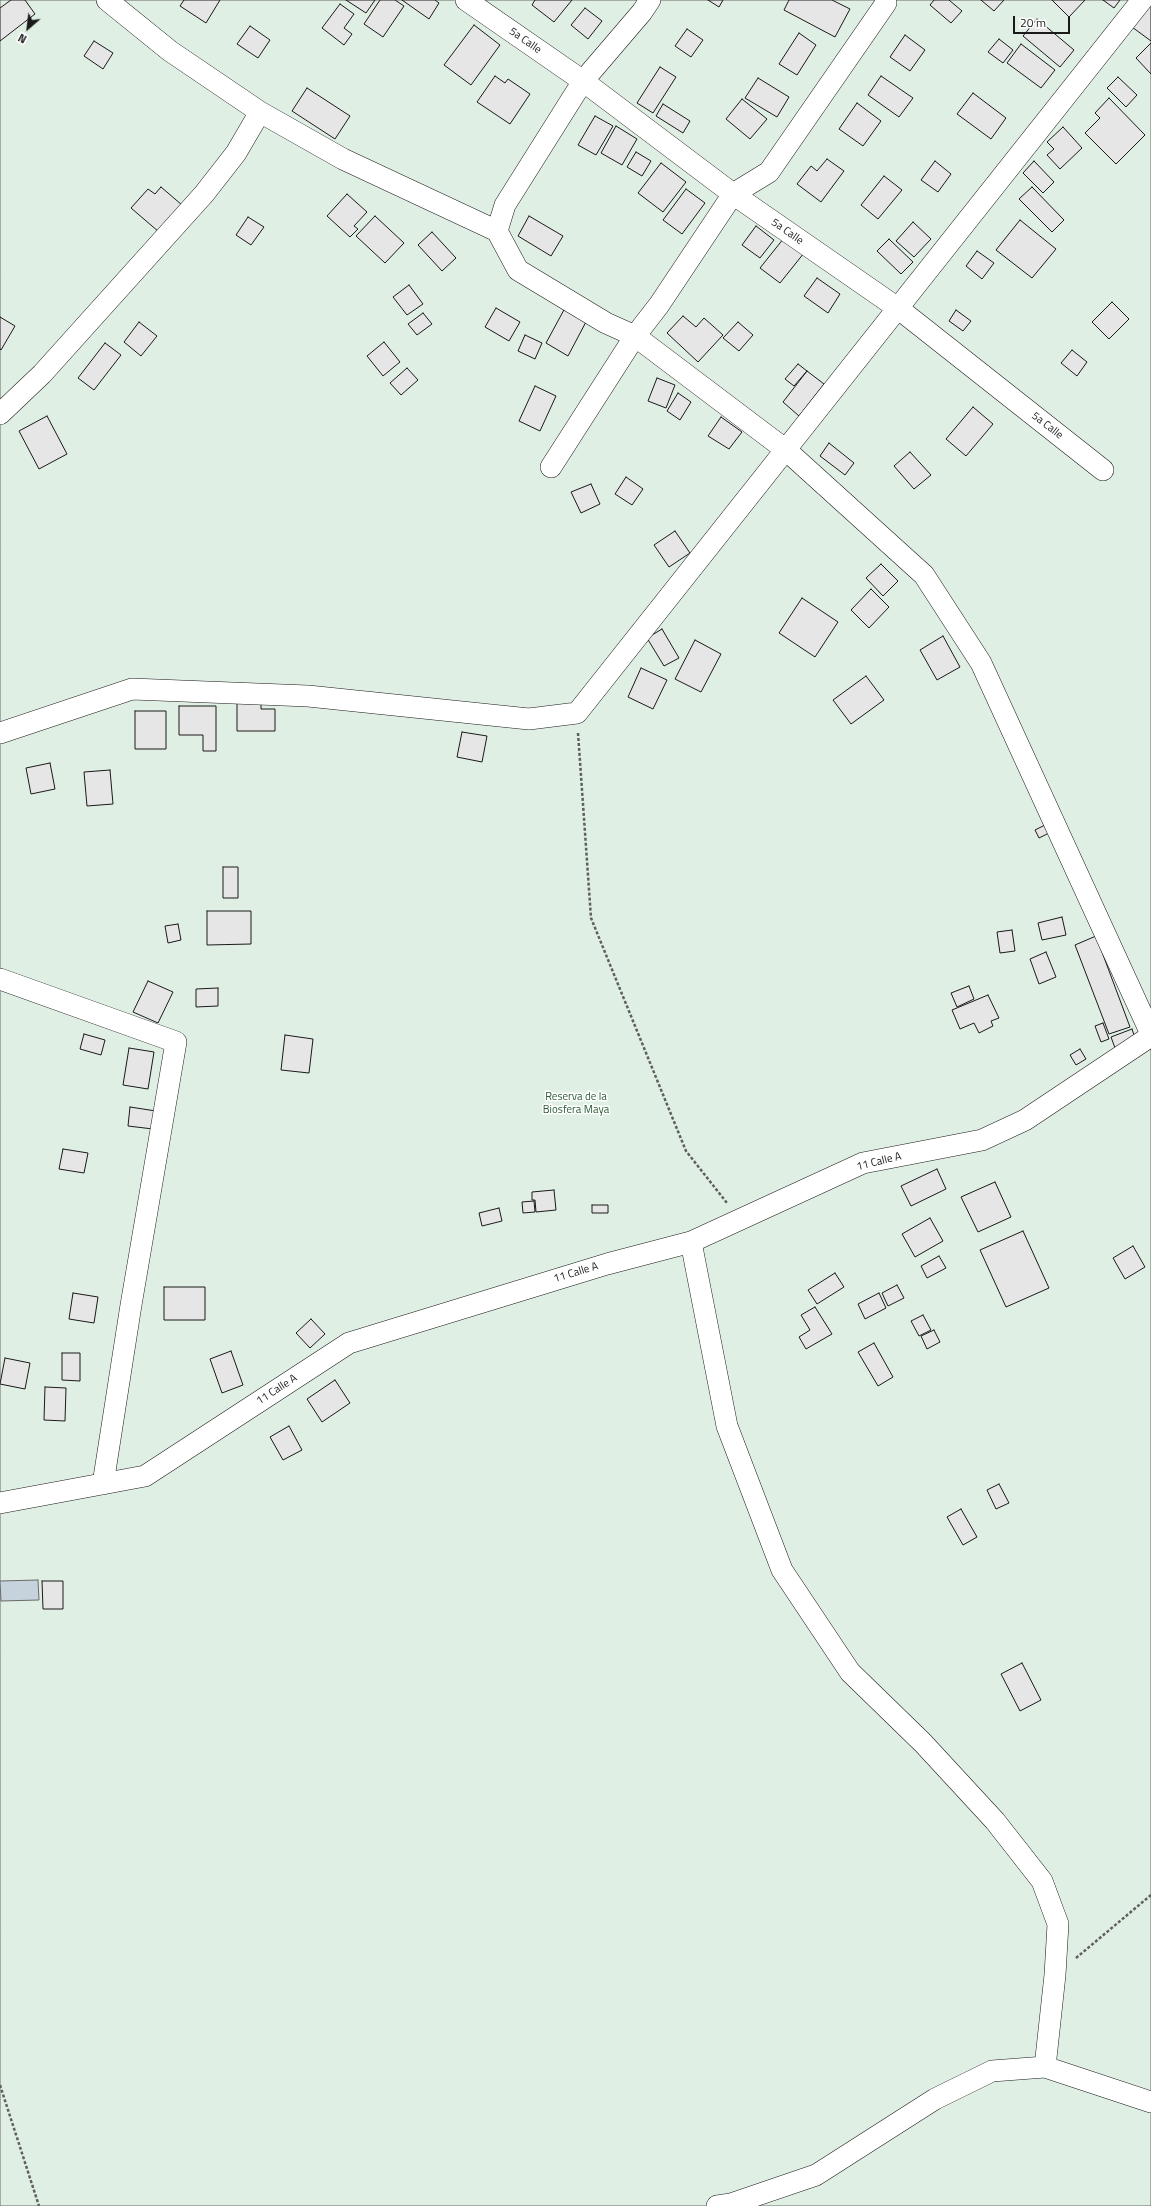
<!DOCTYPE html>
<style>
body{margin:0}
#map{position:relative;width:1151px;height:2206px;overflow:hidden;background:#fff;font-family:"Titillium Web",sans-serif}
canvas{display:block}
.north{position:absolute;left:8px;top:8px;width:40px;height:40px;-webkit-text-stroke:3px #fff;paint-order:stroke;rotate:208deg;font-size:11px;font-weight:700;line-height:16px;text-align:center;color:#1a1a1a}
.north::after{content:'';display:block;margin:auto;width:14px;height:18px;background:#1a1a1a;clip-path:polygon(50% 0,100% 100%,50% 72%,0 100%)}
.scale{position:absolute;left:1013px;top:16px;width:57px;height:18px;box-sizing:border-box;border:2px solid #1a1a1a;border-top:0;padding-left:5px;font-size:12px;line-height:14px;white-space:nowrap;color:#1a1a1a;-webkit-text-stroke:3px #fff;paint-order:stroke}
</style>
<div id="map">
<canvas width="1151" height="2206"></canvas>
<div class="north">N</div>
<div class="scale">20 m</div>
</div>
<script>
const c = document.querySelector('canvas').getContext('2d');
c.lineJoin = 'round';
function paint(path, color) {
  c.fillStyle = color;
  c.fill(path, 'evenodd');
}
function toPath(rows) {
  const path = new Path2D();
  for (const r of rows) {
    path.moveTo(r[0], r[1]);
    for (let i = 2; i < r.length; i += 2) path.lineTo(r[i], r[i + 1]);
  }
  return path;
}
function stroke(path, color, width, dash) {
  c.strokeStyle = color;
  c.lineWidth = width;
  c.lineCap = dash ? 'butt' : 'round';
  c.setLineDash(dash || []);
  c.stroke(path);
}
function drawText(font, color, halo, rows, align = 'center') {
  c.font = font + ' "Titillium Web",sans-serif';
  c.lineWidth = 3;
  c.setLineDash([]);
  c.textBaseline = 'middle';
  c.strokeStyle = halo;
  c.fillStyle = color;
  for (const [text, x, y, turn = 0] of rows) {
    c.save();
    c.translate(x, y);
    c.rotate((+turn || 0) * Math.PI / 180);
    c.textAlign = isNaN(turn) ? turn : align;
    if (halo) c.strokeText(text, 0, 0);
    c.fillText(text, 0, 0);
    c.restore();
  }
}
const green = toPath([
 [0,0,1151,0,1151,2206,0,2206,0,0]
]);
const water = toPath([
 [38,1580,39,1600,1,1601,0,1581,38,1580]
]);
const building = toPath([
 [11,0,25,0,35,14,0,41,0,8,11,0],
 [184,0,220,0,206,23,180,6,184,0],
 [346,0,375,0,366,13,346,0],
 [380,0,395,0,404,6,383,37,364,24,380,0],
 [402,0,435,0,439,3,429,19,402,0],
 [535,0,572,0,554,22,532,5,535,0],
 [708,0,723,0,719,7,708,0],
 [789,0,832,0,850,9,835,37,784,10,789,0],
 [934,0,949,0,962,11,951,23,930,5,934,0],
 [981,0,1004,0,994,11,981,0],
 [1052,0,1085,0,1069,17,1052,0],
 [1103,0,1120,0,1114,8,1103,0],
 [340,4,354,14,344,28,352,34,344,45,322,28,340,4],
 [1148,4,1151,6,1151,41,1132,27,1148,4],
 [585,8,602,21,588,39,571,25,585,8],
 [1037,19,1074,50,1060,67,1023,36,1037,19],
 [474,25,500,45,471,85,444,65,474,25],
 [250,26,270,40,258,58,237,44,250,26],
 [687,29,703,40,691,57,675,46,687,29],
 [799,33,816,45,797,75,779,64,799,33],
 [905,35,925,50,910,71,890,57,905,35],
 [999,39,1013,50,1003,63,988,52,999,39],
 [94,41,113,53,103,69,84,56,94,41],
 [1151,43,1151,74,1136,58,1151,43],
 [1021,44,1055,70,1041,88,1007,63,1021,44],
 [660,67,676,77,653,113,637,103,660,67],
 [495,76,505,83,508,79,530,94,510,124,477,102,495,76],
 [881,76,913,98,899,117,868,95,881,76],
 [1118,77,1137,95,1126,107,1107,88,1118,77],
 [758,78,789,97,777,117,745,98,758,78],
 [307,88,350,116,335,139,292,111,307,88],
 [973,93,1006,118,991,139,957,114,973,93],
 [1109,98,1145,135,1116,164,1085,133,1100,118,1095,113,1109,98],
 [742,99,767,119,750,139,726,119,742,99],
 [857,103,881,121,863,146,839,129,857,103],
 [663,104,690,121,683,133,656,116,663,104],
 [595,116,613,126,596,155,578,145,595,116],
 [616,126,637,139,622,165,601,153,616,126],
 [1063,127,1082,148,1060,169,1047,155,1054,149,1047,142,1063,127],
 [636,152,651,161,642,176,627,167,636,152],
 [827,159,844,171,821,202,797,184,811,166,817,171,827,159],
 [935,161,951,174,938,192,921,180,935,161],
 [1034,161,1054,182,1043,193,1023,173,1034,161],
 [661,163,686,182,663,212,638,193,661,163],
 [884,176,902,190,878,219,861,205,884,176],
 [161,187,182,205,159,232,131,208,148,189,155,194,161,187],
 [1032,187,1064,220,1052,232,1019,199,1032,187],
 [686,189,705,203,682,234,663,220,686,189],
 [347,194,367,212,354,226,358,229,350,237,327,216,347,194],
 [375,216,404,243,385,263,356,236,375,216],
 [529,216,563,236,551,256,518,236,529,216],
 [248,217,264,227,251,245,236,235,248,217],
 [1020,220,1056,249,1032,278,996,250,1020,220],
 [913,222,931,239,914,257,896,241,913,222],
 [756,226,774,240,760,258,742,245,756,226],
 [432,232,456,258,442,271,418,245,432,232],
 [784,238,804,253,780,283,760,268,784,238],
 [889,239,913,262,901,274,877,251,889,239],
 [977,251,994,263,982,279,966,266,977,251],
 [817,278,840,294,828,313,804,296,817,278],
 [409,285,423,304,407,315,393,297,409,285],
 [1112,302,1129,319,1109,339,1092,322,1112,302],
 [496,308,520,322,509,341,485,327,496,308],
 [565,308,587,320,568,356,546,343,565,308],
 [956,310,971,321,963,331,949,321,956,310],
 [423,313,432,324,417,335,408,324,423,313],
 [683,316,696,327,704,318,723,335,698,362,667,333,683,316],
 [0,317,15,326,1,350,0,349,0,317],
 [139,322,157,336,141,356,124,342,139,322],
 [738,322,753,335,739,351,723,338,738,322],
 [525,335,542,343,535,359,518,351,525,335],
 [384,342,400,362,383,376,367,356,384,342],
 [105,343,121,355,94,390,78,378,105,343],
 [1072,350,1087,362,1077,376,1061,363,1072,350],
 [798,364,807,371,794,386,785,379,798,364],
 [407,368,418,380,401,395,390,383,407,368],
 [807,371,824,384,799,416,783,402,807,371],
 [657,378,675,385,666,408,648,401,657,378],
 [535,386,556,396,540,431,519,421,535,386],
 [678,393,691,402,680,420,667,411,678,393],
 [973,407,993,424,966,456,946,439,973,407],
 [47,416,67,454,39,469,19,431,47,416],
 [721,417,742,432,729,449,708,436,721,417],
 [829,443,854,463,845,475,820,456,829,443],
 [910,452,931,475,914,489,894,466,910,452],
 [626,477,643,489,632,505,615,494,626,477],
 [591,484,600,504,581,513,571,492,591,484],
 [675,531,690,553,669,567,654,545,675,531],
 [881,564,898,581,883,596,866,578,881,564],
 [871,589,889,607,869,628,851,610,871,589],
 [802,598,838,622,815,657,779,633,802,598],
 [662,629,679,658,664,666,647,638,662,629],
 [943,636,960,667,937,680,920,650,943,636],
 [695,640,721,654,701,692,675,679,695,640],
 [641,668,667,680,653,709,628,697,641,668],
 [866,676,884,700,851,724,833,700,866,676],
 [237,702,261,702,261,709,275,709,275,731,237,731,237,702],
 [179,706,216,706,216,751,203,751,203,735,179,735,179,706],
 [135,711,166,711,166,749,135,749,135,711],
 [462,732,487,736,482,762,457,757,462,732],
 [50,763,55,789,31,794,26,768,50,763],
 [110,770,113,804,87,806,84,772,110,770],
 [1045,825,1049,833,1039,838,1035,830,1045,825],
 [223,867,238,867,238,898,223,898,223,867],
 [207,911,251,911,251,944,207,945,207,911],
 [1062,917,1066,935,1042,940,1038,923,1062,917],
 [178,924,181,940,168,943,165,926,178,924],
 [1012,930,1015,951,1000,953,997,932,1012,930],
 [1096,936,1130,1027,1109,1034,1075,945,1096,936],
 [1046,952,1056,977,1039,984,1030,959,1046,952],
 [148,981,173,992,158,1023,133,1012,148,981],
 [969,986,974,999,957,1007,951,993,969,986],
 [218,988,218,1006,196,1007,196,989,218,988],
 [988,995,999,1018,991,1021,993,1026,979,1033,974,1023,960,1029,952,1010,988,995],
 [1103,1023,1109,1039,1101,1042,1095,1026,1103,1023],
 [1132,1029,1136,1041,1115,1048,1111,1037,1132,1029],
 [84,1034,105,1040,101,1055,80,1049,84,1034],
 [285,1035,313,1039,309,1073,281,1070,285,1035],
 [129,1048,154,1052,148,1089,123,1085,129,1048],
 [1080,1049,1086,1059,1076,1065,1070,1055,1080,1049],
 [130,1107,156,1111,153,1129,128,1126,130,1107],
 [63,1149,88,1153,84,1173,59,1169,63,1149],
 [937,1169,946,1189,911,1206,901,1186,937,1169],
 [995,1182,1011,1217,978,1232,961,1197,995,1182],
 [554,1190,556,1210,536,1212,535,1200,532,1200,532,1192,554,1190],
 [534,1201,535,1212,523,1213,522,1202,534,1201],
 [592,1205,608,1205,608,1213,592,1213,592,1205],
 [499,1208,502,1221,482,1226,479,1213,499,1208],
 [930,1218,943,1241,915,1257,902,1234,930,1218],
 [1023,1231,1049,1288,1006,1307,980,1250,1023,1231],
 [1133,1246,1145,1267,1125,1279,1113,1258,1133,1246],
 [939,1256,946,1268,927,1278,921,1266,939,1256],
 [835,1273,844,1287,817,1304,808,1290,835,1273],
 [897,1285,904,1298,888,1306,882,1293,897,1285],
 [164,1287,205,1287,205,1320,164,1320,164,1287],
 [73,1293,98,1297,94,1323,69,1319,73,1293],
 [879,1293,886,1308,865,1319,858,1304,879,1293],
 [815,1307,832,1334,806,1349,799,1337,810,1330,801,1315,815,1307],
 [923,1315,931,1330,919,1336,911,1321,923,1315],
 [311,1319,325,1334,310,1348,296,1333,311,1319],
 [934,1330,940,1342,927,1349,921,1336,934,1330],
 [874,1343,893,1377,878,1386,858,1352,874,1343],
 [231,1351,243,1385,222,1393,210,1359,231,1351],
 [62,1353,80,1353,80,1381,62,1380,62,1353],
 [5,1358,30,1363,25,1389,0,1384,5,1358],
 [335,1380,350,1403,322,1422,307,1399,335,1380],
 [45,1387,66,1388,65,1421,44,1420,45,1387],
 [289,1426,302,1450,283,1460,270,1437,289,1426],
 [999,1484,1009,1503,996,1509,987,1490,999,1484],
 [961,1509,977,1537,963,1545,947,1517,961,1509],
 [42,1581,63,1581,63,1609,43,1609,42,1581],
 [1022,1663,1041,1700,1020,1711,1001,1674,1022,1663]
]);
const path = toPath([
 [578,733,591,918,686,1151,727,1203],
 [1076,1958,1151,1895],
 [0,2085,39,2206]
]);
const minor = toPath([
 [107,0,170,51,260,112,343,159,497,231,518,270,606,323,635,336,786,450,924,575,981,663,1151,1034],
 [466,0,583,81,733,194,899,309,1103,470],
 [497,231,505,205,583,81,642,12,650,0],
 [0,414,42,374,204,194,236,153,260,112],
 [551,467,635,336,659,305,733,194,769,172,886,3],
 [0,733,132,689,308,696,529,719,577,713,1142,0],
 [0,979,176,1042,131,1305,103,1484],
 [691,1242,727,1426,782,1570,850,1672,923,1743,995,1821,1042,1881,1058,1924,1055,1975,1045,2067],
 [0,1503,145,1476,349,1343,607,1264,691,1242,863,1163,982,1140,1025,1120,1151,1036],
 [717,2206,731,2204,816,2175,935,2099,992,2071,1045,2067,1151,2102]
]);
const streetNames = [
 ["5a Calle",525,41,35],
 ["5a Calle",787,232,35],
 ["5a Calle",1047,426,38],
 ["11 Calle A",879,1162,-14],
 ["11 Calle A",576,1273,-17],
 ["11 Calle A",277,1390,-33]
];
const parkNames = [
 ["Reserva de la",576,1097],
 ["Biosfera Maya",576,1110]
];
paint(green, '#e0efe3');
stroke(green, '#6a6a6a', 1);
paint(water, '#c6d2dc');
stroke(water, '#6a6a6a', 1);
paint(building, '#e6e6e6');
stroke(building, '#1a1a1a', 1);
stroke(minor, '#1a1a1a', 22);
stroke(path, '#5f5f5f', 2.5, [3, 2]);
stroke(minor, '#fff', 21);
drawText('11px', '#1a1a1a', '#fff', streetNames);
drawText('11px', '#2b5a34', '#fff', parkNames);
</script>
